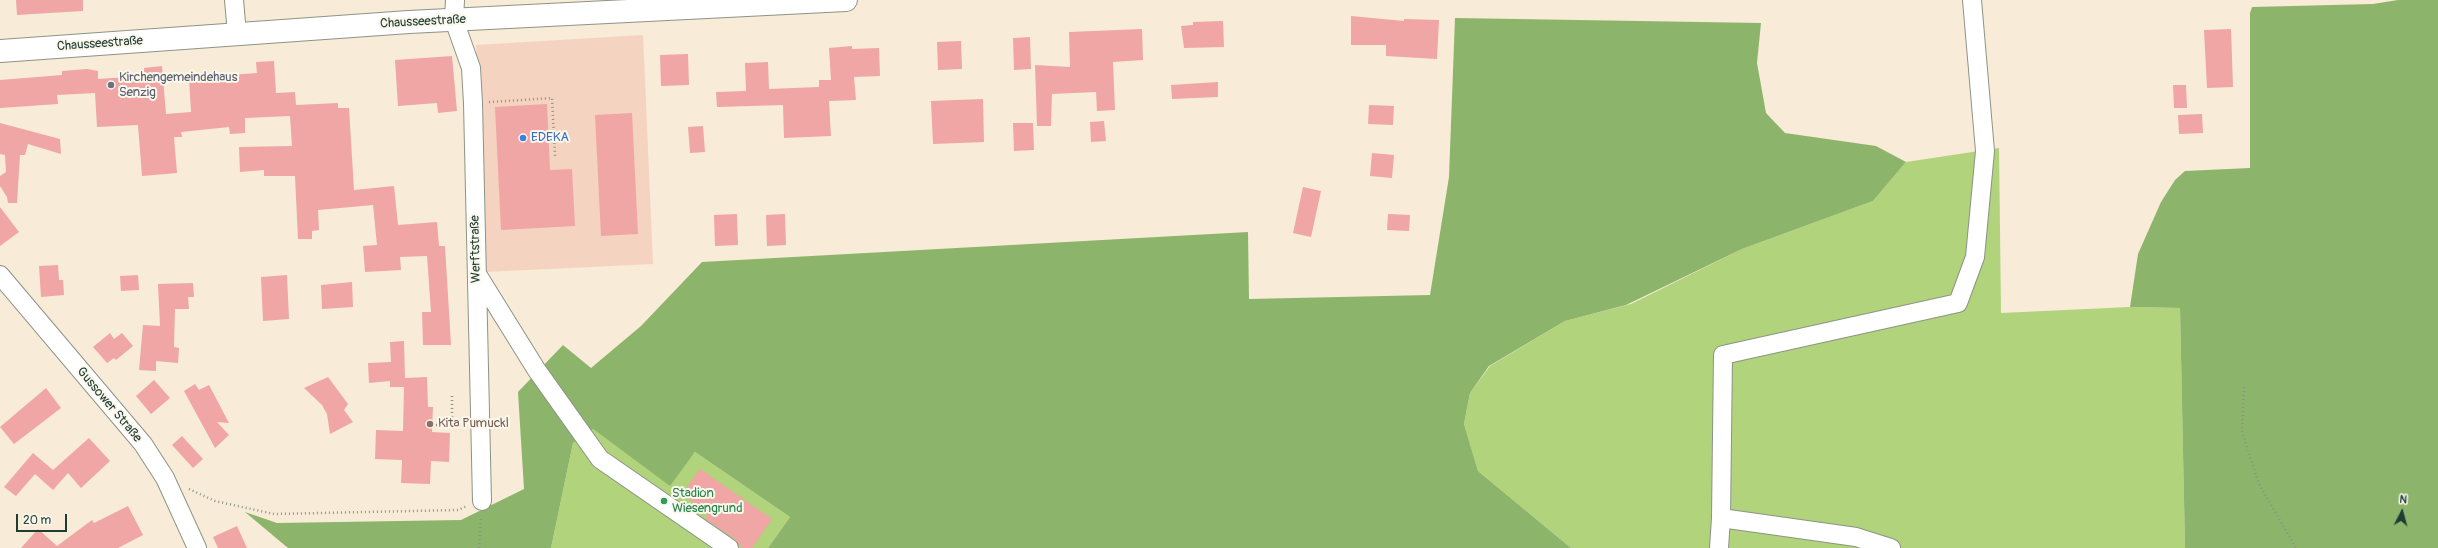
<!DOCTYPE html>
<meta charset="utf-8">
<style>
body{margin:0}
#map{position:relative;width:2438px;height:548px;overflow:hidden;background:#f8ebd7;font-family:Pangolin,sans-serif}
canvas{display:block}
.north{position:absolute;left:2382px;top:492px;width:40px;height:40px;-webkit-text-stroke:3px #fbf7ec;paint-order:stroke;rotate:6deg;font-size:11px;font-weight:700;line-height:16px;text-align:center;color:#1f3d34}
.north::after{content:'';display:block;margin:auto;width:14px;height:18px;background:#1f3d34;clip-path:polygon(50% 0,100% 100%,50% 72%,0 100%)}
.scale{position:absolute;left:16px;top:514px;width:51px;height:18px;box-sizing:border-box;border:2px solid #1f3d34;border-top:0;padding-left:5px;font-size:12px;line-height:14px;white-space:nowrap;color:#1f3d34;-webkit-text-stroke:3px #fbf7ec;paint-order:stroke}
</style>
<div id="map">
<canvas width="2438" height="548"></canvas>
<div class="north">N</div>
<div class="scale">20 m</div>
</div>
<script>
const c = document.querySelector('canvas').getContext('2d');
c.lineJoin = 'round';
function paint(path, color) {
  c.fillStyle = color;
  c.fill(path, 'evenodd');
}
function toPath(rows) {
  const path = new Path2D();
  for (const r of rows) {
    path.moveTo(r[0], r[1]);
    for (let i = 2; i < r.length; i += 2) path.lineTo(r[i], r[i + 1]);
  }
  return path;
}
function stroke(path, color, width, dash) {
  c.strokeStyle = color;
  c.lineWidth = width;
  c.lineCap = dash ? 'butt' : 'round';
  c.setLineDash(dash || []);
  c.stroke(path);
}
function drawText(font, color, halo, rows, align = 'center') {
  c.font = font + ' Pangolin,sans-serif';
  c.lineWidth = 4;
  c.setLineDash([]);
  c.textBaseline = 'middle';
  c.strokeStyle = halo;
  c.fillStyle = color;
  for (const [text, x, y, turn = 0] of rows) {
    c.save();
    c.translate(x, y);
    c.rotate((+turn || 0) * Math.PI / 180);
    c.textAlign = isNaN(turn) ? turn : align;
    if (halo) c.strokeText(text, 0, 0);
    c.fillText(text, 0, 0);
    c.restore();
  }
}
const built = toPath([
 [643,35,653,264,485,272,476,45]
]);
const green = toPath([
 [1999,148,2001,313,2130,307,2180,308,2185,548,1571,548,1478,471,1464,424,1470,393,1490,366,1565,321,1631,304,1742,249,1873,201,1906,162],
 [593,429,670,485,695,452,790,517,768,548,551,548,573,443]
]);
const forest = toPath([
 [2398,0,2438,0,2438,548,2185,548,2180,308,2130,307,2138,254,2161,202,2175,180,2185,171,2250,168,2250,13,2252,7,2373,4],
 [1455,18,1761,23,1757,63,1766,113,1785,133,1876,146,1906,162,1873,201,1742,249,1626,305,1565,321,1489,366,1470,393,1464,424,1478,471,1571,548,768,548,790,517,695,452,670,486,593,429,573,443,551,548,288,548,245,512,277,523,461,520,524,489,518,392,563,345,591,368,641,326,702,262,1248,232,1249,299,1430,295,1449,177]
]);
const building = toPath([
 [16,0,83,0,83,11,17,15],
 [1351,16,1404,21,1404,19,1439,20,1437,59,1386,56,1386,45,1351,45],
 [1223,21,1224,47,1184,48,1181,26,1193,25,1193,22],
 [1142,29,1143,60,1113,62,1115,110,1097,111,1096,92,1052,94,1051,126,1037,126,1035,65,1070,67,1069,32],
 [2231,29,2233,87,2207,88,2204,30],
 [1030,37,1031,69,1014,70,1013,38],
 [961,41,962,69,938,70,937,42],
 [852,46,852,49,879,48,880,76,854,77,856,100,829,101,831,136,784,138,783,105,717,107,716,92,746,91,745,63,768,62,769,89,819,87,819,80,831,80,829,48],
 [688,54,689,85,661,86,660,55],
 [452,56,457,111,438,113,437,103,398,106,395,60],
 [274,61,276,93,295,92,296,105,338,103,338,108,349,108,354,190,394,186,398,225,437,222,439,246,445,246,451,345,423,345,422,312,431,312,427,256,400,257,401,270,365,272,363,246,377,245,373,205,318,210,319,230,312,231,312,239,298,239,295,176,264,176,264,170,240,172,239,147,292,146,290,116,245,118,245,133,230,134,229,127,181,132,182,137,174,137,177,173,142,176,138,125,97,127,95,93,57,95,58,104,0,108,0,80,62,75,62,71,87,69,98,71,98,79,144,76,144,68,162,66,166,114,191,112,189,78,257,73,256,62],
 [1218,82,1218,97,1172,99,1171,85],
 [2173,85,2186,85,2187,108,2174,108],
 [983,99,984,142,933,144,931,101],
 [547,104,550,170,572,169,575,226,501,230,495,107],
 [1369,105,1394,106,1393,125,1368,124],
 [632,113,638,234,601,236,595,115],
 [2202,114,2203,133,2179,134,2178,115],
 [1104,121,1106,141,1091,142,1090,122],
 [0,123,60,139,61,154,28,144,25,155,20,155,17,203,8,203,7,197,0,186,0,176,6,172,5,155,0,154],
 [1013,123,1033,123,1034,150,1014,151],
 [703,126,705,152,690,153,688,127],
 [1372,153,1394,155,1392,178,1370,176],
 [1303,187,1321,191,1311,237,1293,233],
 [0,207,19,232,0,246],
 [737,214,738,245,715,246,714,215],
 [785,214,786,245,767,246,766,215],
 [1388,214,1410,215,1409,231,1387,230],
 [58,265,59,280,63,280,64,295,41,297,39,266],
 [138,275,139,290,121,291,120,276],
 [287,275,289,319,263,321,261,277],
 [352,282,353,307,322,309,321,285],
 [193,283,194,297,188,297,189,309,175,309,174,347,179,348,178,363,156,361,156,371,139,370,143,325,160,326,158,284],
 [110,333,114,339,122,333,133,346,116,360,114,358,107,363,93,347],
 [404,341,405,378,427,377,428,407,433,407,432,432,450,433,449,462,431,461,430,484,401,483,402,460,375,459,376,430,403,431,404,387,390,387,390,381,369,383,368,363,391,362,390,342],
 [328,377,348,404,344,410,353,422,330,434,327,414,322,405,304,388],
 [154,380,170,398,151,414,136,396],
 [195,384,199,390,209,385,229,423,217,422,229,435,215,448,184,391],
 [46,388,61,408,14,444,0,427],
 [182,436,203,459,193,468,172,445],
 [89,438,110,461,81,488,68,473,53,490,35,474,16,496,4,487,33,453,53,470],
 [700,469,772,519,752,548,743,548,739,545,735,539,705,519,709,513,682,494],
 [128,506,143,535,118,548,21,548,38,529,57,546,92,520,94,523],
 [237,526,247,548,218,548,213,537]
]);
const path = toPath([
 [489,102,552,98,555,156],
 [2244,387,2242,432,2259,484,2296,548],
 [436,425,464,425],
 [452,425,452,396],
 [189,489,215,501,274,514,458,510,467,506],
 [479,548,481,518]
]);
const minor = toPath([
 [234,0,237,34],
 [455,0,454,20,471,68,473,103,482,501],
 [477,274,536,369,600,459,729,548],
 [0,275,143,444,165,478,197,548],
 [1721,518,1856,537,1891,548],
 [1719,548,1721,518,1723,355,1958,303,1975,257,1985,151,1972,0]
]);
const major = toPath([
 [0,51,409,22,846,0]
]);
const markers = [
 [111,85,4,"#6b7280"],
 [523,138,4,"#3f7fe0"],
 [430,424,4,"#8d6e63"],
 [664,501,4,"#2e9e5b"]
];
const streetNames = [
 ["Chausseestraße",423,22,-3],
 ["Chausseestraße",100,44,-4],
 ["Werftstraße",476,249,-91],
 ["Gussower Straße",109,405,50]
];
const worshipNames = [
 ["Kirchengemeindehaus",119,78],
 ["Senzig",119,93]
];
const shopNames = [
 ["EDEKA",531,138]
];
const educationNames = [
 ["Kita Pumuckl",438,424]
];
const leisureNames = [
 ["Stadion",672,494],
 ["Wiesengrund",672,509]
];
paint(built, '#f4d3c0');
paint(green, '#b0d37b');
paint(forest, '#8cb56b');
paint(building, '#efa6a5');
stroke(minor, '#8c9486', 20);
stroke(major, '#8c9486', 24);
stroke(path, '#8c9486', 2.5, [1, 3]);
stroke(minor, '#fff', 18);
stroke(major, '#fff', 22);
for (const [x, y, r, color] of markers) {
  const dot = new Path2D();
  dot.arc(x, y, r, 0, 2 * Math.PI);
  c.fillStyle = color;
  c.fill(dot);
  stroke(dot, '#fbf7ec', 1.5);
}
drawText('13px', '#1f3d34', '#fbf7ec', streetNames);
drawText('13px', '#5b616d', '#fbf7ec', worshipNames, 'left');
drawText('13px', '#366cbe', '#fbf7ec', shopNames, 'left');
drawText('13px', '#785e54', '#fbf7ec', educationNames, 'left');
drawText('13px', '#27864d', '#fbf7ec', leisureNames, 'left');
</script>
